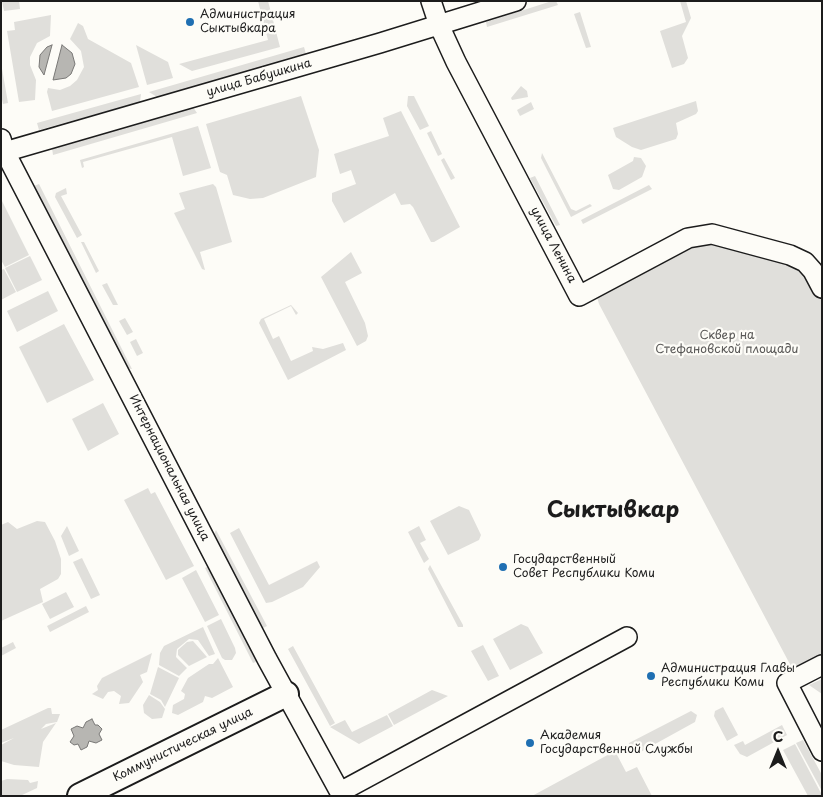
<!DOCTYPE html>
<meta charset="utf-8">
<style>
body{margin:0}
#map{position:relative;width:823px;height:797px;overflow:hidden;background:#fdfcf7;font-family:"Playpen Sans",sans-serif}
canvas{display:block}
.frame{position:absolute;inset:0;border:2px solid #1c1c1c;pointer-events:none}
.north{position:absolute;left:753px;top:727px;width:50px;height:50px;-webkit-text-stroke:4px #fdfcf7;paint-order:stroke;rotate:0deg;font-size:14px;font-weight:700;line-height:20px;text-align:center;color:#1c1c1c}
.north::after{content:'';display:block;margin:auto;width:18px;height:22px;background:#1c1c1c;clip-path:polygon(50% 0,100% 100%,50% 72%,0 100%)}
</style>
<div id="map">
<canvas width="823" height="797"></canvas>
<div class="frame"></div>
<div class="north">С</div>
</div>
<script>
const c = document.querySelector('canvas').getContext('2d');
c.lineJoin = 'round';
function paint(path, color) {
  c.fillStyle = color;
  c.fill(path, 'evenodd');
}
function toPath(rows) {
  const path = new Path2D();
  for (const r of rows) {
    path.moveTo(r[0], r[1]);
    for (let i = 2; i < r.length; i += 2) path.lineTo(r[i], r[i + 1]);
  }
  return path;
}
function stroke(path, color, width, dash) {
  c.strokeStyle = color;
  c.lineWidth = width;
  c.lineCap = dash ? 'butt' : 'round';
  c.setLineDash(dash || []);
  c.stroke(path);
}
function drawText(font, color, halo, rows, align = 'center') {
  c.font = font + ' "Playpen Sans",sans-serif';
  c.lineWidth = 4.5;
  c.setLineDash([]);
  c.textBaseline = 'middle';
  c.strokeStyle = halo;
  c.fillStyle = color;
  for (const [text, x, y, turn = 0] of rows) {
    c.save();
    c.translate(x, y);
    c.rotate((+turn || 0) * Math.PI / 180);
    c.textAlign = isNaN(turn) ? turn : align;
    if (halo) c.strokeText(text, 0, 0);
    c.fillText(text, 0, 0);
    c.restore();
  }
}
const green = toPath([
 [2,1,19,1,20,9,4,11],
 [258,1,268,1,280,47,192,71,179,64,268,40],
 [552,1,556,1,558,5,487,27,486,22],
 [680,1,686,1,691,18,682,36,688,58,684,64,672,68,660,31,686,22],
 [580,12,591,47,586,48,574,14],
 [51,15,50,36,37,43,30,57,30,65,36,80,35,100,19,102,7,31,15,30,14,22],
 [78,23,83,26,88,39,131,63,139,87,52,111,47,92,48,88,60,90,70,86,77,80,84,67,81,51,70,39],
 [136,45,168,62,173,78,147,85],
 [304,47,306,54,157,97,149,92],
 [1,63,8,103,3,104,1,95],
 [521,86,527,91,528,97,512,100,511,98],
 [141,94,140,102,39,130,37,123],
 [301,96,319,150,316,177,263,198,250,199,233,195,227,175,220,172,206,124],
 [408,96,414,96,429,126,420,130,407,106],
 [696,101,698,111,696,114,676,123,678,134,676,139,641,150,632,147,616,137,613,128],
 [531,102,534,109,520,116,517,110],
 [193,107,197,113,53,155,52,148],
 [401,111,460,227,434,242,431,242,413,207,410,204,401,205,395,193,344,223,332,201,332,193,356,184,351,170,340,174,334,154,389,136,383,118],
 [198,126,211,168,183,176,172,137,83,162,84,167,82,168,80,160],
 [431,131,442,154,438,156,427,133],
 [542,153,571,209,576,211,590,204,592,206,571,217,541,158],
 [634,157,641,158,646,166,642,177,619,190,613,189,608,175,633,161],
 [444,158,455,178,451,180,441,160],
 [535,176,560,225,556,226,530,178],
 [39,184,132,369,125,368,34,186],
 [213,184,216,187,232,242,200,252,205,270,202,269,174,213,185,209,179,193],
 [649,185,652,189,583,224,581,220],
 [66,188,67,194,61,196,82,235,77,238,55,197,56,193],
 [1,199,29,255,5,267,1,260],
 [710,239,804,269,822,301,822,659,793,670,599,304,597,297,599,292,690,242],
 [81,242,84,242,99,271,96,273],
 [351,252,362,273,345,282,365,323,368,336,366,341,357,346,321,277],
 [30,256,42,280,17,292,5,268],
 [4,269,16,292,1,300,1,270],
 [107,283,118,305,113,305,102,285],
 [48,291,58,311,17,332,7,311],
 [291,306,264,319,273,339,279,336,291,361,313,351,312,347,323,349,343,343,346,350,288,380,259,323,261,319,291,305,298,313,296,315],
 [125,318,133,332,127,335,119,321],
 [64,324,94,380,47,403,19,347],
 [136,339,143,353,137,356,130,342],
 [103,403,119,434,88,451,72,419],
 [148,488,151,494,155,492,194,566,166,580,124,500],
 [459,506,469,510,481,535,479,540,448,555,430,521],
 [37,521,45,522,55,541,61,559,61,574,58,579,40,589,43,602,1,621,1,525,8,522,17,529],
 [67,526,79,551,69,556,61,536],
 [419,526,426,540,420,543,429,559,424,563,408,532],
 [239,528,269,585,317,561,320,567,303,587,272,602,266,603,230,533],
 [216,530,267,626,261,629,213,536],
 [82,558,100,595,91,599,73,562],
 [430,565,463,625,463,627,458,627,428,569],
 [207,567,210,568,258,661,253,663,205,568],
 [196,570,219,615,205,622,182,578],
 [66,592,74,607,50,619,42,604],
 [86,606,89,612,50,632,47,626],
 [221,619,235,648,236,653,232,660,225,660,222,658,207,626],
 [521,624,528,627,543,653,510,670,493,639],
 [203,627,215,654,209,656,198,640,189,639,177,649,176,657,187,668,179,676,159,665,160,653,164,646],
 [193,641,207,657,189,666,178,655,178,650,187,642],
 [13,642,16,648,1,656,1,648],
 [483,645,499,676,488,681,471,651],
 [293,646,335,723,330,726,288,649],
 [152,653,147,672,140,675,143,682,129,703,119,704,121,696,114,691,108,692,103,699,92,694,98,690,97,686,102,678],
 [218,658,233,687,212,698,205,696,203,702,178,715,172,713,173,705,184,699,185,694,181,691,188,678,209,664,213,664],
 [158,667,179,678,165,707,161,700,150,694],
 [822,679,822,694,809,685],
 [432,690,448,696,394,725,388,714],
 [149,695,160,702,165,709,162,718,152,719,144,713,143,705],
 [723,707,738,735,727,741,714,716,715,711],
 [48,708,51,708,52,714,60,714,57,722,46,724,41,729,56,723,43,742,39,767,14,765,1,761,1,745,14,738,1,743,1,730],
 [691,711,697,715,695,722,637,754,628,751,629,743],
 [387,715,393,726,359,744,330,727,345,720,352,732],
 [782,725,787,735,747,757,740,754,734,745,743,741,745,745],
 [803,740,822,775,822,791,796,743],
 [795,744,822,795,822,796,808,796,783,750],
 [615,751,626,772,637,767,652,796,532,796],
 [7,779,28,780,30,783,38,781,37,788,20,796,1,796,1,781]
]);
const water = toPath([
 [52,45,44,75,39,67,40,55,47,47,52,45],
 [62,45,72,53,75,64,71,74,66,78,53,80,62,45],
 [92,719,95,725,98,725,102,729,99,734,102,740,96,743,89,741,87,747,81,750,78,744,74,745,70,742,74,736,71,729,77,726,83,728,86,722,92,719]
]);
const minor = toPath([
 [431,1,439,25,456,62,579,296,688,238,712,234,790,255,805,262,813,271,822,288],
 [1,139,5,152,267,659,342,796],
 [1,153,380,43,516,1],
 [822,665,787,683,822,751],
 [340,792,627,637]
]);
const major = toPath([
 [80,796,286,694]
]);
const markers = [
 [190,22,5,"#1f6fb2"],
 [503,567,5,"#1f6fb2"],
 [651,676,5,"#1f6fb2"],
 [530,743,5,"#1f6fb2"]
];
const poiNames = [
 ["Администрация",200,15],
 ["Сыктывкара",200,29],
 ["Государственный",513,560],
 ["Совет Республики Коми",513,574],
 ["Администрация Главы",661,669],
 ["Республики Коми",661,683],
 ["Академия",540,736],
 ["Государственной Службы",540,750]
];
const streetNames = [
 ["улица Бабушкина",259,78,-16],
 ["улица Ленина",553,245,62],
 ["Интернациональная улица",169,468,63],
 ["Коммунистическая улица",183,745,-26]
];
const parkNames = [
 ["Сквер на",727,336],
 ["Стефановской площади",727,350]
];
const townNames = [
 ["Сыктывкар",613,511]
];
paint(green, '#e0dfdb');
paint(water, '#b7b6b2');
stroke(water, '#797876', 1);
stroke(minor, '#1c1c1c', 22);
stroke(major, '#1c1c1c', 28);
stroke(minor, '#fdfcf7', 19);
stroke(major, '#fdfcf7', 24);
for (const [x, y, r, color] of markers) {
  const dot = new Path2D();
  dot.arc(x, y, r, 0, 2 * Math.PI);
  c.fillStyle = color;
  c.fill(dot);
  stroke(dot, '#fdfcf7', 2);
}
drawText('12px', '#1c1c1c', '#fdfcf7', poiNames, 'left');
drawText('12px', '#1c1c1c', '#fdfcf7', streetNames);
drawText('12px', '#575655', '#fdfcf7', parkNames);
drawText('bold 22px', '#1c1c1c', '#fdfcf7', townNames);
</script>
